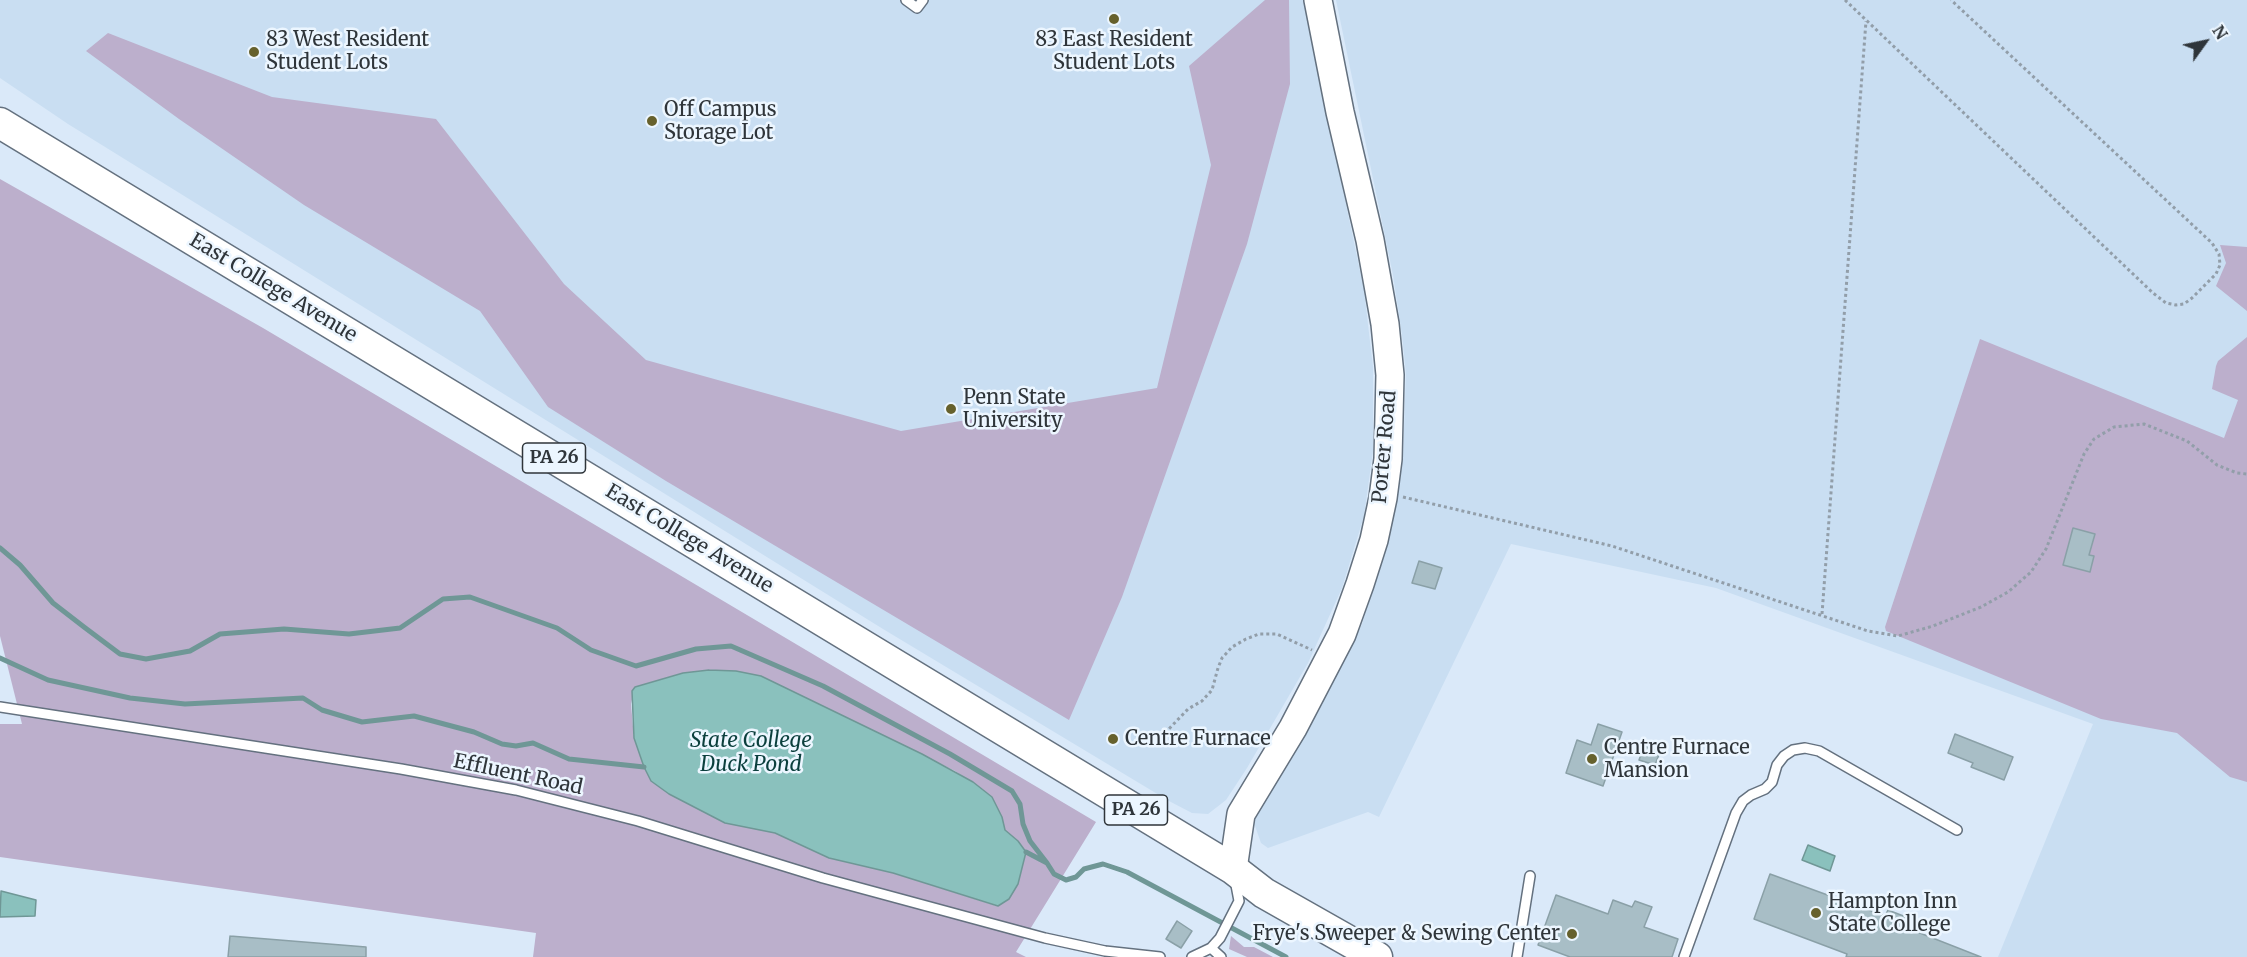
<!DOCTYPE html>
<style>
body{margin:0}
#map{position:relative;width:2247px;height:957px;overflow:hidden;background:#dae9f9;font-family:Merriweather,serif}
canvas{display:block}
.north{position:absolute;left:2175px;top:12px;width:60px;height:60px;-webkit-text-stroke:4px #ecf6ff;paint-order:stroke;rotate:57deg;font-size:16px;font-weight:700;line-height:24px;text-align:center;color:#2f353a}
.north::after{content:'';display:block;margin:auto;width:21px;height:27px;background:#2f353a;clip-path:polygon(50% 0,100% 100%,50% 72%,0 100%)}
</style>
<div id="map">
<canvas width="2247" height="957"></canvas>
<div class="north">N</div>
</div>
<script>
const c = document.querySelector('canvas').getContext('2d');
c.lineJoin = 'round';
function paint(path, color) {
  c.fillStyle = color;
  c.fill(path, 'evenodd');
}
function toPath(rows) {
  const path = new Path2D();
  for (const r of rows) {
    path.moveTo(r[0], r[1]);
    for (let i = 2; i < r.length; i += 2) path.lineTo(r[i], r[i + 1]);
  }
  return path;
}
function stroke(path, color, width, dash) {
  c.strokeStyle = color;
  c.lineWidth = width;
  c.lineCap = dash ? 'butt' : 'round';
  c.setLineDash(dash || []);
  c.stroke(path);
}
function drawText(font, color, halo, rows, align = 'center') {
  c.font = font + ' Merriweather,serif';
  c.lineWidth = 5;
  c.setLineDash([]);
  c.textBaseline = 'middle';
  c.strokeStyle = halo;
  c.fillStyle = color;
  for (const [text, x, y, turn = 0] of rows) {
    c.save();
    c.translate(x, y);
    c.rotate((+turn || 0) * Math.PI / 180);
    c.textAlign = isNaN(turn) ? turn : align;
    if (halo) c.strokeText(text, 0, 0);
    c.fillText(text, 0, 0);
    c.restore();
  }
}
const built = toPath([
 [0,0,1307,0,1338,166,1364,290,1373,367,1373,451,1364,516,1342,588,1308,663,1247,768,1226,800,1208,814,1192,813,1169,801,883,629,68,124,0,78],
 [1336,0,2247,0,2247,957,1998,957,2093,724,1716,588,1511,544,1379,817,1368,812,1268,848,1261,843,1254,823,1257,806,1330,688,1362,624,1381,562,1396,507,1403,456,1406,374,1402,335,1393,275]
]);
const green = toPath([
 [1265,0,1289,0,1290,84,1247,244,1122,597,1069,720,666,481,548,407,480,311,304,205,179,119,86,51,108,33,272,97,436,119,564,284,646,360,901,431,1157,388,1211,165,1189,66],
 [0,179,263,328,1096,822,1016,952,1026,957,533,957,536,933,0,857,0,724,22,724,0,636],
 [736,671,761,676,955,771,992,797,1002,817,1005,830,1018,841,997,906,893,873,829,858,775,833,725,823,644,767,634,738,631,704,635,687],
 [2220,245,2247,247,2247,311,2216,286,2226,263],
 [2247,337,2247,782,2230,777,2177,733,2101,719,1886,631,1885,627,1980,339,2224,438,2238,400,2212,389,2216,366,2218,361],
 [1231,936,1244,947,1254,947,1273,957,1247,957,1229,949]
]);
const water = toPath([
 [709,670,736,671,761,676,922,754,973,782,992,797,1002,817,1005,830,1018,841,1026,852,1018,884,1009,899,998,906,893,873,829,858,775,833,725,823,669,794,651,781,644,767,634,738,632,691,635,687,683,673,709,670],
 [1808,845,1835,856,1830,871,1802,860,1808,845],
 [1,891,36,900,35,916,0,917,1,891]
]);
const stream = toPath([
 [0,548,20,565,53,603,84,627,120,654,146,659,190,651,220,634,284,629,349,634,400,628,443,599,470,597,557,628,591,650,636,666,696,649,731,646,823,686,950,754,1012,791,1020,804,1023,824,1030,841,1047,863],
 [0,658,48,680,130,698,185,704,303,698,322,710,362,722,414,716,474,732,502,744,516,746,533,743,569,759,644,767],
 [1026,852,1047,863,1054,874,1066,880,1076,877,1084,869,1103,864,1127,872,1286,957]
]);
const building = toPath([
 [2073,528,2095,534,2089,555,2094,556,2090,572,2063,565,2073,528],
 [1419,561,1442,568,1435,589,1412,583,1419,561],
 [1598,724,1622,732,1603,786,1566,773,1577,740,1591,745,1598,724],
 [1955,734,2013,757,2004,780,1971,767,1973,763,1948,753,1955,734],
 [1644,746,1660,752,1655,765,1639,760,1644,746],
 [1770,874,1885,916,1888,910,1906,917,1902,926,1981,957,1846,957,1847,954,1754,919,1770,874],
 [1556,895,1608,914,1613,900,1632,907,1635,901,1652,907,1644,927,1678,939,1672,957,1570,957,1538,945,1556,895],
 [1177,921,1192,931,1181,948,1166,939,1177,921],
 [230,936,366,947,366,957,228,957,230,936]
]);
const path = toPath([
 [1845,0,2153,293,2166,303,2176,305,2184,304,2192,298,2216,274,2220,265,2219,254,2212,243,1951,0],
 [1403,497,1612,546,1868,631,1898,636,1933,626,1981,607,2008,592,2031,572,2046,549,2084,454,2094,439,2114,427,2144,424,2187,441,2217,465,2237,473,2247,474],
 [1822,614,1866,21],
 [1165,733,1188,709,1202,701,1212,690,1218,668,1222,658,1232,647,1246,639,1259,634,1277,634,1312,650]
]);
const lane = toPath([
 [906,0,917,8,923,0],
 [0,707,401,769,516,790,638,821,823,878,1045,938,1105,951,1160,957],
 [1211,948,1221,957],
 [1192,957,1211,948,1220,938,1239,901,1235,880],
 [1517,957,1530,876],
 [1684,957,1736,813,1743,801,1751,795,1765,789,1772,782,1777,765,1784,756,1793,750,1805,748,1819,751,1957,830]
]);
const secondary = toPath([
 [1233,869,1241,814,1293,728,1342,634,1360,584,1374,540,1383,498,1388,459,1390,375,1385,324,1370,240,1340,112,1318,0]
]);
const primary = toPath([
 [0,123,1185,840,1233,869,1264,893,1377,957]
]);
const markers = [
 [1114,19,6,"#66612d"],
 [254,52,6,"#66612d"],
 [652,121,6,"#66612d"],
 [951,409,6,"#66612d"],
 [1113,739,6,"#66612d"],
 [1592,759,6,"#66612d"],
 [1816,913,6,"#66612d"],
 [1572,934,6,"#66612d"]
];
const shields = [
 [554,458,63],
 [1136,810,63]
];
const shieldNames = [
 ["PA 26",554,458],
 ["PA 26",1136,810]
];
const poiNames = [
 ["83 West Resident",266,40],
 ["Student Lots",266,63],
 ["83 East Resident",1114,40,"center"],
 ["Student Lots",1114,63,"center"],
 ["Off Campus",664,110],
 ["Storage Lot",664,133],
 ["Penn State",963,398],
 ["University",963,421],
 ["Centre Furnace",1125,739],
 ["Centre Furnace",1604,748],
 ["Mansion",1604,771],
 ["Hampton Inn",1828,902],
 ["State College",1828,925],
 ["Frye's Sweeper & Sewing Center",1560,934,"right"]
];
const streetNames = [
 ["East College Avenue",273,288,31],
 ["Porter Road",1385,447,-85],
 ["East College Avenue",689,539,31],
 ["Effluent Road",518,775,12]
];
const waterNames = [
 ["State College",751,741],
 ["Duck Pond",751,765]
];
paint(built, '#c9def2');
paint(green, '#bcafcc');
paint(water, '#8ac1bd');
stroke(water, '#6f9796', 1.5);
stroke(stream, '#6f9796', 5);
paint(building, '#a8bec6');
stroke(building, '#8aa0a7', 1.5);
stroke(lane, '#64717f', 12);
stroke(secondary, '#64717f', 30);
stroke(primary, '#64717f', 33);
stroke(path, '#929ea9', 3, [3, 3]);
stroke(lane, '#fff', 9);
stroke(secondary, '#fff', 27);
stroke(primary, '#fff', 30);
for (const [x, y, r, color] of markers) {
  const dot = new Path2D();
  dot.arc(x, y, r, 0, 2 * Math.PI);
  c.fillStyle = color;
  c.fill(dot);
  stroke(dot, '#ecf6ff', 2);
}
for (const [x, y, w] of shields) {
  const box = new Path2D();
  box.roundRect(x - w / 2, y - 15, w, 30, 4.5);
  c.fillStyle = '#ecf6ff';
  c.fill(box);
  stroke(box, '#2f353a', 1.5);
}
drawText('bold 18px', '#2f353a', null, shieldNames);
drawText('20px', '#2f353a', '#ecf6ff', poiNames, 'left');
drawText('20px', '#2f353a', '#ecf6ff', streetNames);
drawText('italic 21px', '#0b3f3d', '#ecf6ff', waterNames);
</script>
